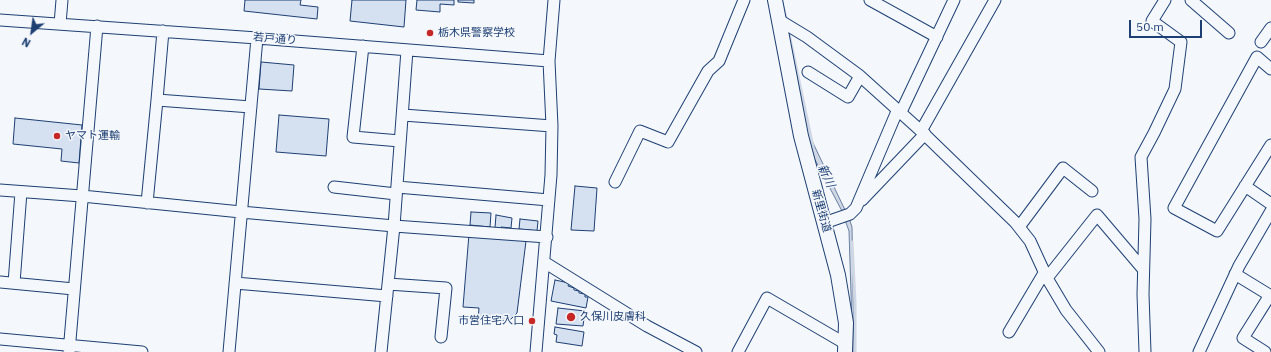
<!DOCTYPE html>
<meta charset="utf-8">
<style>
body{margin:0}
#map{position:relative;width:1271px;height:352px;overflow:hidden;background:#f4f7fb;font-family:"IBM Plex Sans",sans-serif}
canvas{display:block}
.north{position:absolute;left:12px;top:12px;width:40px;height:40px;-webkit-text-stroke:3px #f4f7fb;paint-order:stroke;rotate:209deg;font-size:11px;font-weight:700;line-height:16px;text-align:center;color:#1d3f73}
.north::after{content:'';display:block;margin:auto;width:14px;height:18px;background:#1d3f73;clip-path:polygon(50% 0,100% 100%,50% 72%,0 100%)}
.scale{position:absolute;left:1129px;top:20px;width:73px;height:18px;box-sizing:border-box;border:2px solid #1d3f73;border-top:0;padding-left:5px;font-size:12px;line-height:14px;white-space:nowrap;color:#1d3f73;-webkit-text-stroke:3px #f4f7fb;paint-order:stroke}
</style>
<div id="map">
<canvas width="1271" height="352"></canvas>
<div class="north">N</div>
<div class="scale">50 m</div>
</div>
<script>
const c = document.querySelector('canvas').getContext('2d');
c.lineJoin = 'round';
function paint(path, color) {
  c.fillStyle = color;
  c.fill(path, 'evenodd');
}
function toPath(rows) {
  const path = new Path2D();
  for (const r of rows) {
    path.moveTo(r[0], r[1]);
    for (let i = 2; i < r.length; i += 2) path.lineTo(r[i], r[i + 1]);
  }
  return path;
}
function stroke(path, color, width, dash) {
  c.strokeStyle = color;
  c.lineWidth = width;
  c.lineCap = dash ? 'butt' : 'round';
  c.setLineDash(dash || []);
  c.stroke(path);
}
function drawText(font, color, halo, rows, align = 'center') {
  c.font = font + ' "IBM Plex Sans","Noto Sans JP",sans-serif';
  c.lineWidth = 3;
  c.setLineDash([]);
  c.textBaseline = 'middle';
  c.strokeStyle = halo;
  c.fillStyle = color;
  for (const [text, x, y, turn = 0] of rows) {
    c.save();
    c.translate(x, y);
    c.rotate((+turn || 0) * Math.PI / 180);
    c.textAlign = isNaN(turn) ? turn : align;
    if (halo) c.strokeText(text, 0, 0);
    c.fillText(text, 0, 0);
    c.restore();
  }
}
const water = toPath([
 [813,143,846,212,843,213,813,156,808,144,813,143],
 [849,218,852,227,854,352,851,352,852,325,849,231,845,220,849,218]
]);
const stream = toPath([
 [782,2,787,22],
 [788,29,813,147],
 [852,242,855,302,855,352]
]);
const building = toPath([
 [245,0,301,0,300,5,318,7,317,19,244,11,245,0],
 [352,0,406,0,404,27,350,21,352,0],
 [417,0,454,0,454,5,440,4,440,12,416,10,417,0],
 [458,0,474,0,474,3,458,2,458,0],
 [261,62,294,65,292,91,259,89,261,62],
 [279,115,329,119,326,156,276,152,279,115],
 [15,118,82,125,79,163,61,161,62,149,13,144,15,118],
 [575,186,597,188,594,231,571,230,575,186],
 [471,212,491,213,490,227,470,225,471,212],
 [496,215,512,218,511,228,501,227,501,229,495,228,496,215],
 [520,219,538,221,537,231,519,229,520,219],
 [469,234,526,241,517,313,509,321,478,320,479,308,463,307,469,234],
 [555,280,569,283,568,286,574,288,574,290,579,291,579,293,585,294,585,297,588,297,586,308,551,301,555,280],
 [558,308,585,311,583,326,556,324,558,308],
 [555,327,584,332,582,346,556,342,557,335,554,334,555,327]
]);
const minor = toPath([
 [870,0,937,37],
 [1191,0,1229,33],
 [0,20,257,38,549,61],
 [779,20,807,37,860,76,921,131,1015,222,1030,241,1047,278,1066,310,1099,352],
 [60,24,62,0],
 [1261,42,1271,28],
 [363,46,353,137,400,141],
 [1271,69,1257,57,1174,208,1217,231,1271,145],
 [808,72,848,97,860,76],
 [157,100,251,107],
 [901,112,954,0],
 [403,115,552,126],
 [921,131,995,0],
 [615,182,640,131,668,142,708,71,719,61,744,0],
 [1245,186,1271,204],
 [334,187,396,194],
 [397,187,549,200],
 [0,190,82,196,241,212,394,226,547,237],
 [862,200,925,134],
 [147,203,157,100,163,31],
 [824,223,850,214,856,208,898,109],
 [1019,227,1063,168,1092,191],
 [544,262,647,326,696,352],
 [1235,274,1271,296],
 [1047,278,1097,215,1143,269],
 [0,282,74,289],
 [14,283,21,192],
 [235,283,387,296],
 [388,284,446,288,441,337],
 [1009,332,1044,273],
 [0,339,142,352],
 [69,352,97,26],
 [229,352,257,38],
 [381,352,394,226,407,50],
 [536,352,551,175,552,126,549,61,554,0],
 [738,352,767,298,846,344],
 [1145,352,1143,294,1145,219,1141,157,1154,133,1175,89,1181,42,1152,21,1165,0],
 [1199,352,1239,266,1271,211],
 [1265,352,1243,338,1270,295]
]);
const major = toPath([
 [775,0,801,136,838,275,846,323,845,352]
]);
const markers = [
 [430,33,4,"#c62828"],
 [57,136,4,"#c62828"],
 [571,317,5,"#c62828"],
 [532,321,4,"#c62828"]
];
const poiNames = [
 ["栃木県警察学校",438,33],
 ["ヤマト運輸",65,136],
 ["久保川皮膚科",580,317],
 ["市営住宅入口",524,321,"right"]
];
const streetNames = [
 ["若戸通り",275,39,5],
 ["新里街道",821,211,74]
];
const waterNames = [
 ["新川",826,176,65]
];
paint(water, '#cfd7e4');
stroke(water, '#687fa3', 1);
stroke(stream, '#cfd7e4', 3);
paint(building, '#d5e0f0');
stroke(building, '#1d3f73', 1);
stroke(minor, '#1d3f73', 13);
stroke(major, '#1d3f73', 16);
stroke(minor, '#f4f7fb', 11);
stroke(major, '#f4f7fb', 14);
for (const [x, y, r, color] of markers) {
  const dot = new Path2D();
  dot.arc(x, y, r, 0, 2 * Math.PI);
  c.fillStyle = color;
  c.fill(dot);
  stroke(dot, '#f4f7fb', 1.5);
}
drawText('11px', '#1d3f73', '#f4f7fb', poiNames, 'left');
drawText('11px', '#1d3f73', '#f4f7fb', streetNames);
drawText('italic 12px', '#1d3f73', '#f4f7fb', waterNames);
</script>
